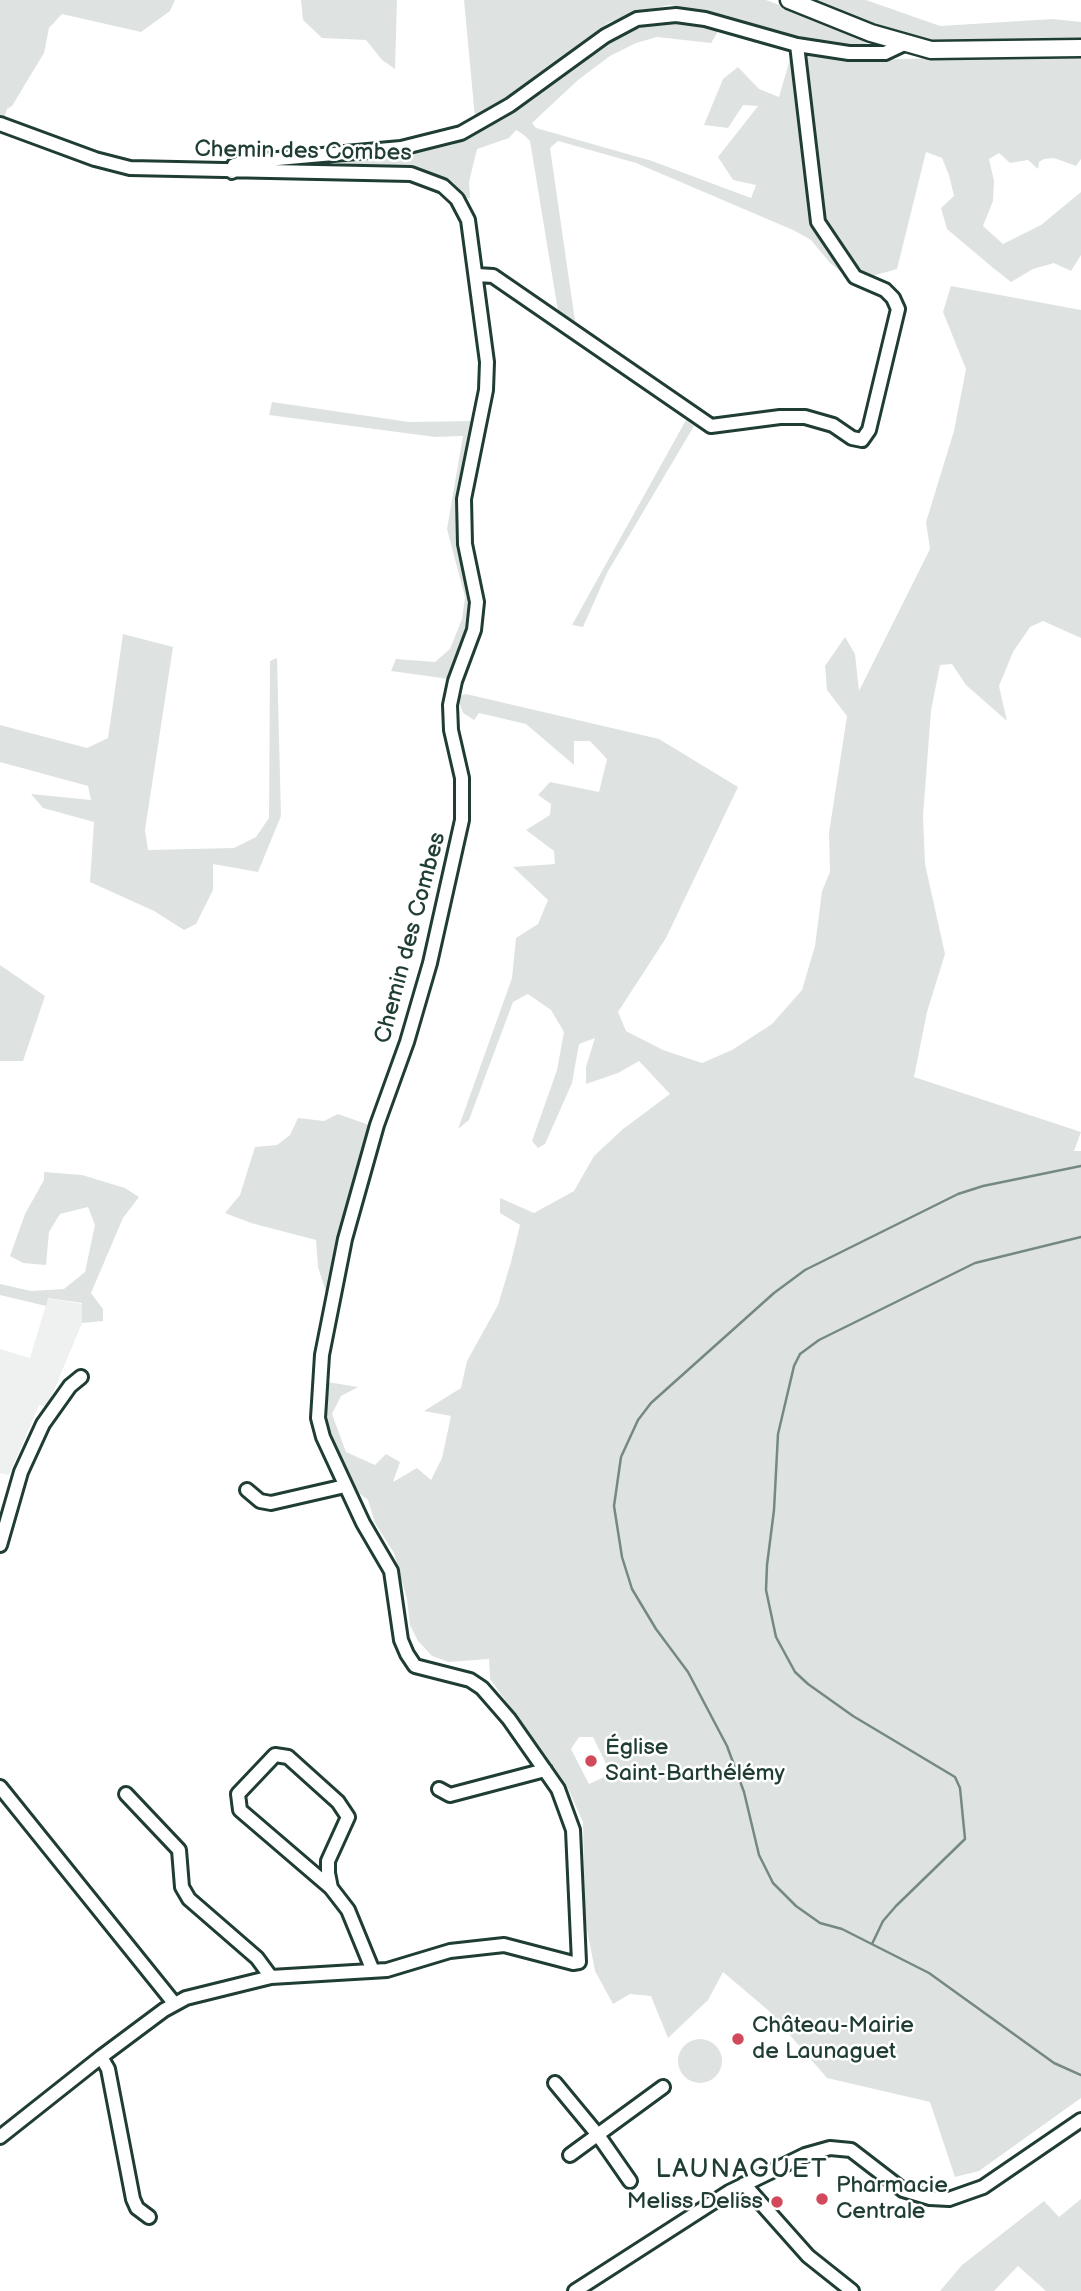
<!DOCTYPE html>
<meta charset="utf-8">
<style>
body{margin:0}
canvas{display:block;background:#fff}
</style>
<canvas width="1081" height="2291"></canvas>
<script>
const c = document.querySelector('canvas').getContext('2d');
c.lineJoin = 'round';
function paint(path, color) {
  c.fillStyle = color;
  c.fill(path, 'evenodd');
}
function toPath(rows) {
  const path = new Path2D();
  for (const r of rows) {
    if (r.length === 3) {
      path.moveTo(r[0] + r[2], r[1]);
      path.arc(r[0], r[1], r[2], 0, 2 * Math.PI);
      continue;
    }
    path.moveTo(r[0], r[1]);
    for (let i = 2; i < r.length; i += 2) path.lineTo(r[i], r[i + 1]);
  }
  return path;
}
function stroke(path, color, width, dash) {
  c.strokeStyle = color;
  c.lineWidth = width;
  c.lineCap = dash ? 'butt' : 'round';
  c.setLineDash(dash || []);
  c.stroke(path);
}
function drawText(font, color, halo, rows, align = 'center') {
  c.font = font + ' "Balsamiq Sans",sans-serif';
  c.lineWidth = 5;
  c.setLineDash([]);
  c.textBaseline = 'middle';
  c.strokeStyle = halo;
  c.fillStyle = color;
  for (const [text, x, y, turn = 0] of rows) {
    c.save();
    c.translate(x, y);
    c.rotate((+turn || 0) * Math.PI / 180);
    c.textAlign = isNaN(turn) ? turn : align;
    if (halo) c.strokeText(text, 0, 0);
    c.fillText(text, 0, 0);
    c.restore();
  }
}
const built = toPath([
 [48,1298,82,1304,82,1323,47,1407,39,1405,9,1475,0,1473,0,1349,30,1358]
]);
const green = toPath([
 [0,0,175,0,170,11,141,32,62,14,49,28,44,53,12,106,7,109,4,119,0,117],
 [301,0,397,0,395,69,382,60,366,40,322,38,303,20],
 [464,0,766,0,855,33,870,47,839,49,796,41,702,11,670,5,635,12,608,23,509,99,475,118],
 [813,0,866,0,940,26,1053,19,1081,22,1081,42,941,45,918,42],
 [688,22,719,30,711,43,657,37,636,43,610,56,578,80,532,123,536,128,652,161,751,198,756,185,733,180,718,157,758,106,743,105,728,128,704,125,723,79,738,67,759,89,779,97,792,52,814,222,868,287,866,292,830,263,811,240,793,230,636,163,558,141,550,148,576,328,559,317,530,141,524,135,516,130,509,138,477,149,469,182,470,198,462,198,447,182,426,171,386,165,344,166,343,159,413,153,452,145,507,117,595,50,630,31,656,23],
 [1081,54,1081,159,1076,166,1054,158,1044,159,1039,162,1038,169,1028,160,1010,163,999,153,989,159,994,181,993,201,983,226,1003,244,1041,225,1081,192,1081,255,1071,271,1054,263,1033,269,1011,282,992,267,947,229,941,208,954,196,949,175,942,158,926,152,897,269,865,278,846,263,830,236,818,207,803,66,806,55,867,60],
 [951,286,1081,310,1081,638,1043,621,1030,627,1013,652,999,686,1007,721,966,685,952,664,940,665,931,711,923,816,925,864,945,954,927,1012,914,1077,1081,1132,1074,1151,1081,1151,1081,2098,979,2171,955,2177,930,2102,827,2078,769,2011,723,1972,708,2000,668,2038,651,1996,630,1994,613,2004,595,1971,585,1919,583,1822,566,1784,490,1679,489,1659,449,1662,432,1656,418,1641,410,1625,407,1599,394,1553,375,1523,368,1500,355,1490,334,1450,324,1417,327,1382,358,1387,341,1396,332,1414,346,1452,375,1465,386,1454,400,1462,393,1482,417,1468,431,1480,442,1458,451,1416,424,1411,461,1388,467,1361,498,1305,511,1262,520,1225,500,1213,500,1198,534,1213,574,1191,594,1156,623,1129,670,1094,639,1061,618,1073,586,1084,586,1067,595,1038,579,1044,572,1083,545,1144,538,1148,532,1141,557,1070,564,1032,551,1010,528,994,513,1002,469,1120,458,1129,512,978,516,938,538,924,548,900,513,867,555,864,554,851,526,830,550,815,551,804,538,795,550,782,599,792,607,759,590,741,574,741,574,765,526,724,479,713,474,720,463,713,457,697,466,694,659,739,738,787,666,938,618,1012,626,1031,663,1050,702,1063,732,1050,772,1024,802,990,815,946,822,891,830,872,829,833,847,716,827,690,825,666,845,637,855,654,859,691,930,549,926,522,954,431,966,369,943,312],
 [579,1737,593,1737,611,1774,589,1784,571,1749],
 [272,402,409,422,475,421,460,489,457,525,469,593,468,626,449,679,391,671,396,659,435,662,450,649,462,619,465,597,447,529,463,436,435,437,269,415],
 [686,420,694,426,607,573,583,627,572,625],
 [123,634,173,647,145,830,148,850,234,848,256,837,269,818,270,661,277,658,281,816,258,872,213,864,213,890,196,924,184,930,154,911,90,882,94,822,43,808,31,794,91,800,88,786,0,762,0,725,87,748,108,738],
 [0,965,45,996,23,1061,0,1061],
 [338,1114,369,1125,341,1222,326,1292,318,1267,316,1240,251,1223,225,1213,240,1195,255,1147,277,1145,290,1135,298,1118,324,1121],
 [44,1172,82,1175,125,1188,139,1197,123,1218,91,1293,103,1309,103,1321,82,1323,82,1303,48,1298,46,1306,0,1295,0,1284,31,1291,64,1289,85,1272,95,1225,88,1207,60,1214,49,1232,46,1265,23,1263,10,1256,25,1214,44,1180],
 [700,2061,22],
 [1081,2199,1081,2291,1046,2291,1018,2266,994,2291,940,2291,962,2265,1044,2201,1059,2217]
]);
const stream = toPath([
 [1081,1166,983,1186,958,1194,805,1270,774,1293,651,1403,638,1420,621,1457,614,1506,622,1557,632,1589,656,1629,688,1672,727,1746,744,1792,759,1855,773,1883,796,1906,820,1923,842,1929,929,1973,1054,2063,1081,2075],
 [872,1944,883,1921,896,1906,965,1839,960,1788,955,1777,853,1716,808,1684,795,1672,776,1637,766,1590,767,1565,774,1510,778,1434,794,1366,800,1354,819,1340,975,1263,1081,1237]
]);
const minor = toPath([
 [0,124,95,159,130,168,411,174,443,186,457,199,468,220,487,362,486,390,464,499,465,544,477,602,474,630,455,681,450,705,451,730,462,778,462,820,430,963,407,1042,377,1125,345,1239,322,1355,318,1418,323,1437,363,1523,391,1571,401,1640,407,1654,415,1666,470,1680,482,1688,509,1719,558,1789,573,1830,579,1962,573,1963,504,1945,450,1951,387,1970,271,1977,186,1998,164,2010,101,2057,0,2137],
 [232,172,234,165,244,162,401,148,461,133,510,105,605,36,637,19,676,15,705,19,797,45,849,53,885,53,904,44],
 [477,275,493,276,711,426,780,417,805,417,833,425,852,438,862,440,869,430,898,309,893,298,885,290,855,277,818,222,797,45],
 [247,1490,260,1501,271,1503,345,1486],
 [0,1545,21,1472,43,1424,70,1386,81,1377],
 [0,1787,174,2003],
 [439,1789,450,1795,545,1770],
 [126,1794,179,1850,182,1887,189,1899,257,1958,271,1977],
 [331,1888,240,1810,238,1794,275,1755,288,1757,338,1802,348,1817,328,1861,328,1873,331,1888,348,1910,373,1971],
 [101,2057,108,2069,133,2199,137,2208,149,2217],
 [555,2083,598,2135,630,2181],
 [570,2155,663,2087],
 [744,2184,808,2256,852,2291],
 [575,2291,729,2192,805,2155,830,2148,851,2150,903,2190,930,2198,949,2199,983,2187,1081,2120]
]);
const major = toPath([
 [789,0,871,33,931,50,1081,48]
]);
const markers = [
 [591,1761,7,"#d1495b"],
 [738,2039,7,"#d1495b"],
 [822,2199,7,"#d1495b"],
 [777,2202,7,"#d1495b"]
];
const streetNames = [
 ["Chemin des Combes",303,152,1],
 ["Chemin des Combes",411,938,-75]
];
const poiNames = [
 ["Église",605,1748],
 ["Saint-Barthélémy",605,1774],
 ["Château-Mairie",752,2026],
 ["de Launaguet",752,2052],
 ["Pharmacie",836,2186],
 ["Centrale",836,2212],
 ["Meliss Deliss",763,2202,"right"]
];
const quarterNames = [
 ["LAUNAGUET",742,2170]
];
paint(built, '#eef1f0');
paint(green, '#dee3e2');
stroke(stream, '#758883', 2.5);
stroke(minor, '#1f3d34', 18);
stroke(major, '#1f3d34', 21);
stroke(minor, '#fff', 12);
stroke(major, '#fff', 16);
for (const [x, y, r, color] of markers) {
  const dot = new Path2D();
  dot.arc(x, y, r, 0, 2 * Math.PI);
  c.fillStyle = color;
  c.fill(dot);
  stroke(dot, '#fff', 2.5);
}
drawText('23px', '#1f3d34', '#fff', streetNames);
drawText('23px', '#1f3d34', '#fff', poiNames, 'left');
c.letterSpacing = '2px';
drawText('26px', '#1f3d34', '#fff', quarterNames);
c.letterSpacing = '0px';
</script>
